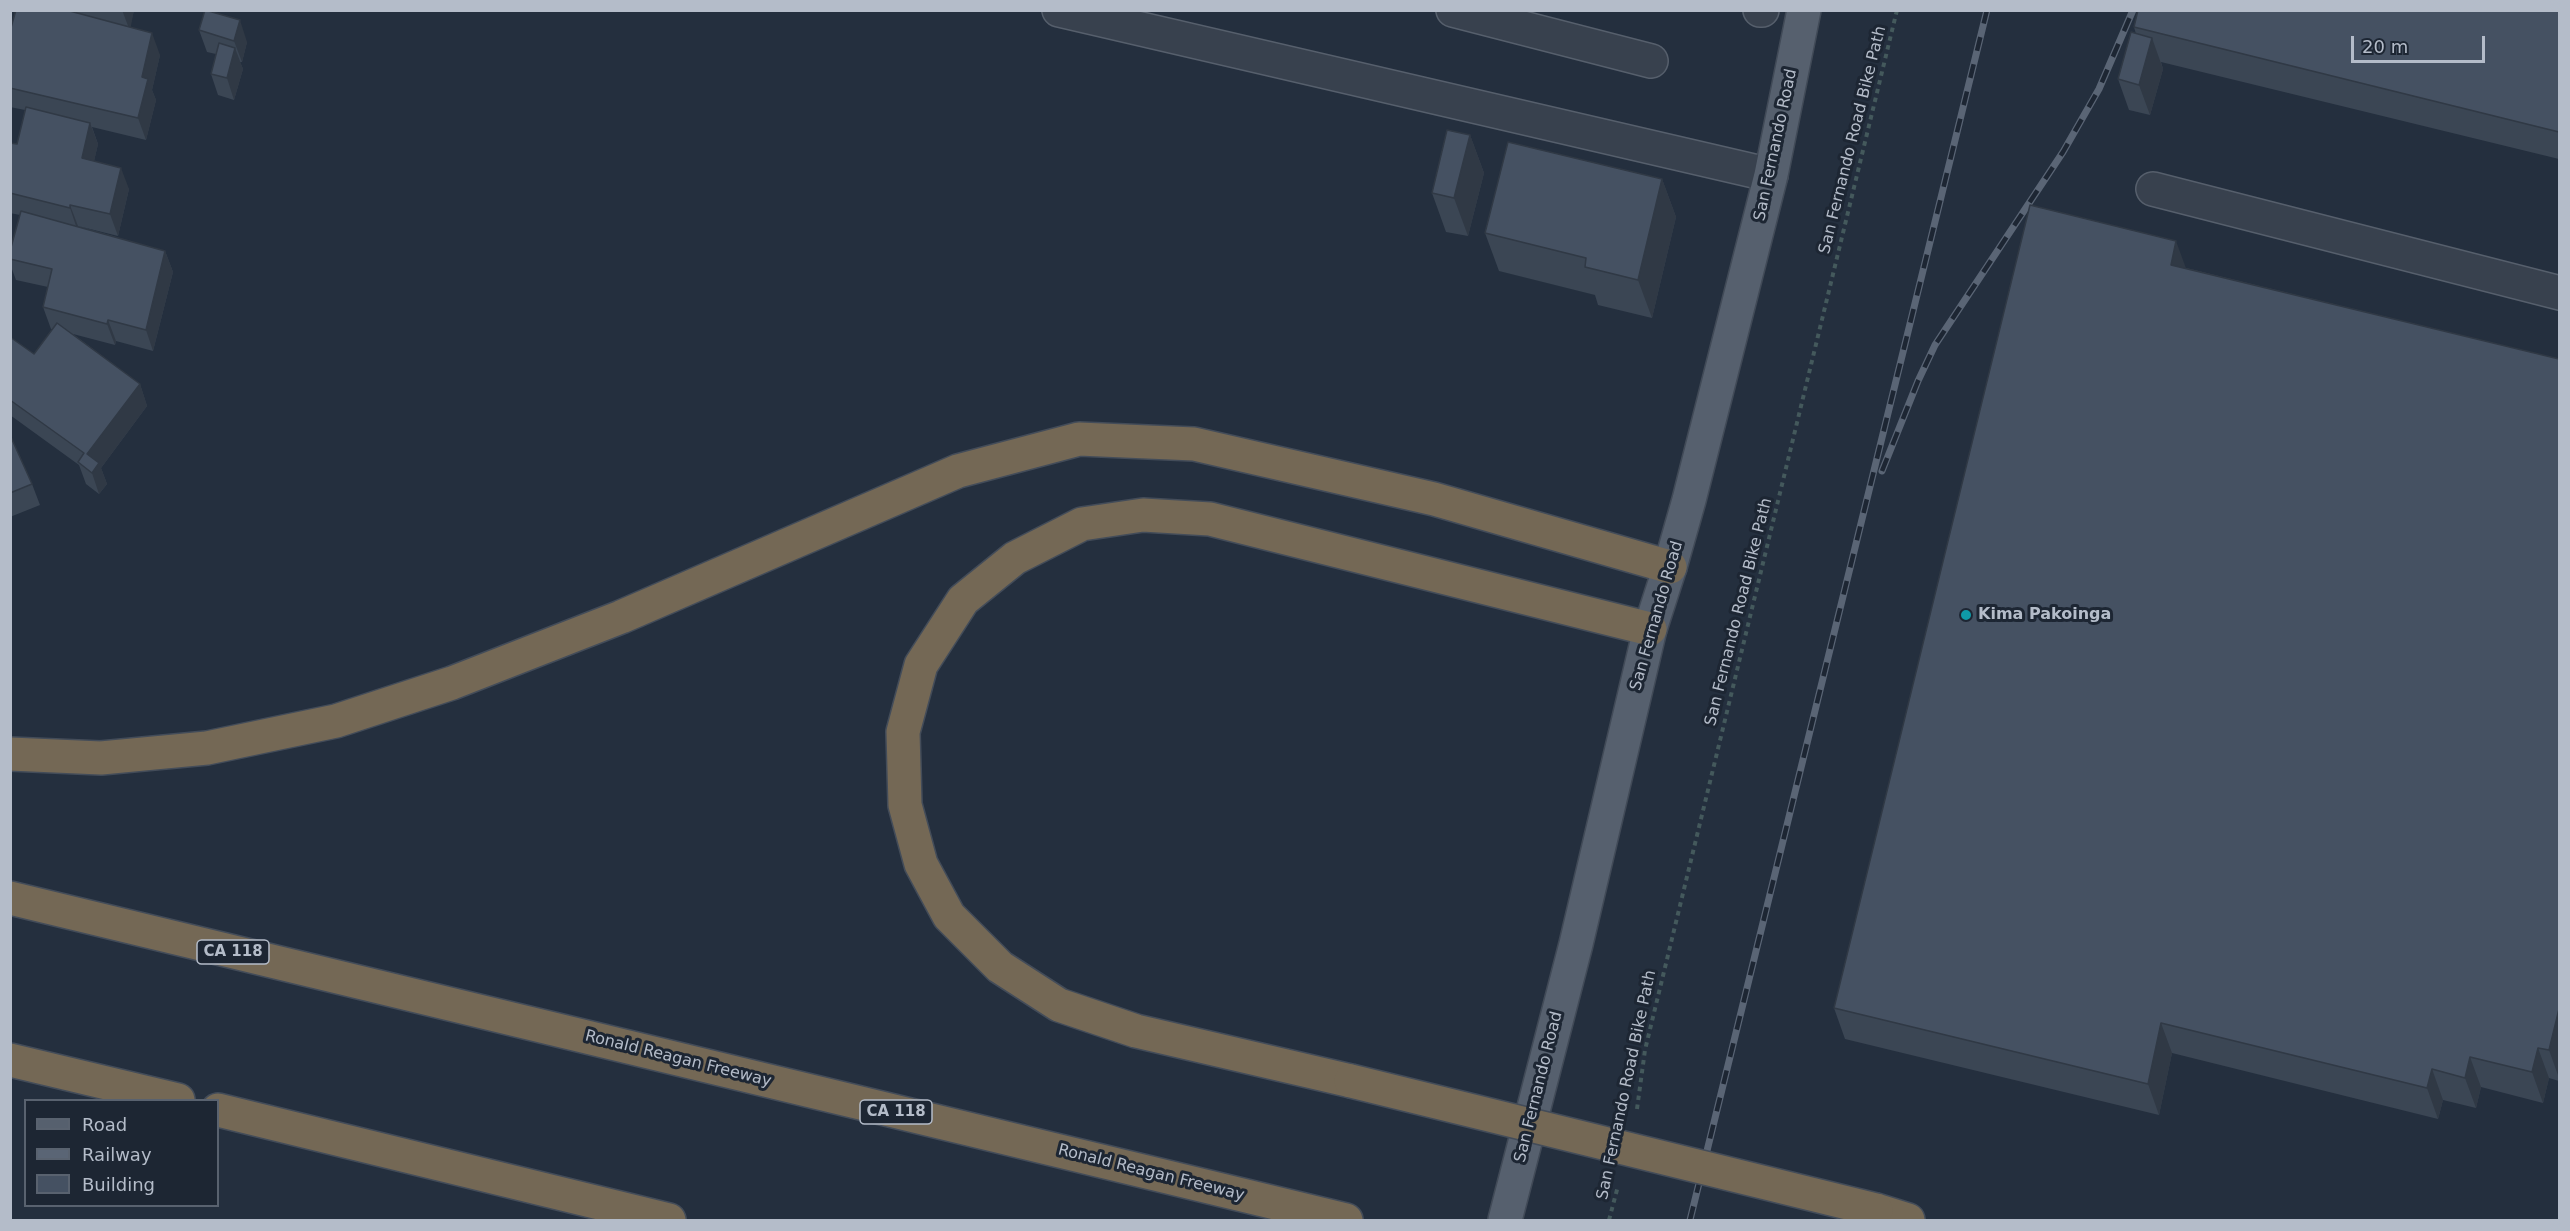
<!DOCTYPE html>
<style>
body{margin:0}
#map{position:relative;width:2570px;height:1231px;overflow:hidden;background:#242f3e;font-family:"DejaVu Sans",sans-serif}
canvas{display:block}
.frame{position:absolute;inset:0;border:12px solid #b4bcc9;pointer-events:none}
.legend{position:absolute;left:24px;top:1099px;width:195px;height:108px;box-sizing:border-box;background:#1d2633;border:2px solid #59626f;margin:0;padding:8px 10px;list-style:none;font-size:18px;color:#b4bcc9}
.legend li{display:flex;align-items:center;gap:12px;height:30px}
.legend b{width:30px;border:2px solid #59626f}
.scale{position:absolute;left:2351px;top:36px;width:134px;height:27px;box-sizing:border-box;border:3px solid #b4bcc9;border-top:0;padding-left:8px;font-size:18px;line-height:21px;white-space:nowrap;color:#b4bcc9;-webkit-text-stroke:4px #1d2633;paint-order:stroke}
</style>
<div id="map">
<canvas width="2570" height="1231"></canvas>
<div class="frame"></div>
<ul class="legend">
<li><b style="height:8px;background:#56606e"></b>Road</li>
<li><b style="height:8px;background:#5a6575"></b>Railway</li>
<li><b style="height:16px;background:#455162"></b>Building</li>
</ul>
<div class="scale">20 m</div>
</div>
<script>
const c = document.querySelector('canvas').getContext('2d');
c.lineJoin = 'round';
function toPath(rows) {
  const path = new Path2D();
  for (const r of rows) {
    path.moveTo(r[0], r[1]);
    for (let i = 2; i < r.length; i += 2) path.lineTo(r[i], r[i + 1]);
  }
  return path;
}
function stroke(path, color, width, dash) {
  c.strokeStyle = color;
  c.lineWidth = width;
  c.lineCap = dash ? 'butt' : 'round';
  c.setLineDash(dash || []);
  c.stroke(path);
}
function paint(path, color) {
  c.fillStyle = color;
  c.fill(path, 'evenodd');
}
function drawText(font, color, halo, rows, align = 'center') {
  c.font = font + ' "DejaVu Sans",sans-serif';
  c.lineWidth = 6;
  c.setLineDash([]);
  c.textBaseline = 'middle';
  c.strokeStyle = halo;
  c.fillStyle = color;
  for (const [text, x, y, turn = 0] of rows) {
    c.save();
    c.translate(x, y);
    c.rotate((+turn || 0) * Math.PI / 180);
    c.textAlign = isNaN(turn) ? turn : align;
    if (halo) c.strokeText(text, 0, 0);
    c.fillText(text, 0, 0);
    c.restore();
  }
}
const path = toPath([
 [1637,1109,1645,1050,1897,10],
 [1609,1220,1618,1186]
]);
const minor = toPath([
 [1059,10,1771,175],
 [1453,10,1651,61],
 [1760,10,1762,10],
 [2153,189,2560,293]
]);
const major = toPath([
 [1505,1220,1576,944,1650,629,1670,567,1689,500,1771,175,1804,10]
]);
const highway = toPath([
 [10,754,101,758,207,748,336,721,452,683,621,617,958,471,1079,439,1194,444,1434,499,1670,567],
 [10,898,1346,1220],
 [10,1060,178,1100],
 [1351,1081,1136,1031,1059,1005,1000,967,949,916,921,864,905,805,903,732,921,665,963,600,1015,558,1082,524,1143,515,1210,519,1650,629],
 [218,1110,669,1220],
 [1876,1210,1908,1220]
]);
const rail = toPath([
 [1882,471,1918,381,1935,345,2063,152,2099,89,2133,10],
 [1690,1220,1987,10]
]);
const highwayBridge = toPath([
 [1351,1081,1876,1210]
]);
const wall = toPath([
 [16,10,134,10,130,27,160,55,152,90,156,100,146,140,92,127,98,144,94,161,129,189,118,236,78,226,165,251,173,272,153,351,116,341,115,345,73,334,140,384,147,406,101,468,107,484,99,494,86,484,79,465,10,415,10,337,34,354,53,329,51,329,43,307,48,287,16,280,10,264,10,251,20,215,10,213,10,143,17,144,25,110,10,107,10,31],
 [2559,10,2559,159,2161,62,2163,69,2150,115,2129,110,2118,79,2136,34,2134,27],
 [199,30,247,42,242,62,240,62,243,69,234,100,218,95,211,74,216,54,207,52],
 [1470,135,1484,173,1468,236,1446,232,1432,193],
 [1662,179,1676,217,1652,318,1598,305,1595,295,1499,271,1485,233],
 [2186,268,2559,359,2559,1081,2549,1078,2543,1103,2481,1087,2476,1108,2443,1100,2438,1119,2172,1053,2159,1115,1845,1039,1834,1008],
 [10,435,32,484,40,505,10,517]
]);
const shadedWall = toPath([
 [122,10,134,10,130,31],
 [240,20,247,42,242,62,234,41],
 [152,33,160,55,152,90,156,100,146,140,138,118,142,77],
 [2152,38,2163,69,2150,115,2139,85],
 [235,48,243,69,234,100,227,78],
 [90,123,98,144,90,179,82,158],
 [1470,135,1484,173,1468,236,1454,198],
 [121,168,129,189,118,236,110,214],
 [1662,179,1676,217,1652,318,1638,280],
 [70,205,78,226,77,229,70,208],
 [2176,241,2187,271,2171,265],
 [165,251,173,272,153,351,146,330],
 [108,320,116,341,115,345,107,324],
 [140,384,147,406,101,468,107,484,99,494,92,473,87,454],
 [2559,1009,2559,1078,2549,1050],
 [2161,1023,2172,1053,2159,1115,2148,1084],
 [2538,1048,2549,1078,2543,1103,2532,1072],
 [2470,1057,2481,1087,2476,1108,2465,1078],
 [2432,1069,2443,1100,2438,1119,2427,1088]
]);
const building = toPath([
 [16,10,66,10,152,33,142,77,148,79,138,118,10,88,10,31,16,10],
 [205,10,240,20,234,41,199,30,205,10],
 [2138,10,2559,10,2559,132,2134,27,2138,10],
 [2131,32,2152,38,2139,85,2118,79,2131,32],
 [219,43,235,48,227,78,211,74,219,43],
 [26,107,90,123,82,158,121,168,110,214,70,205,70,208,10,193,10,143,17,144,26,107],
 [1447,130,1470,135,1454,198,1432,193,1447,130],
 [1508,142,1662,179,1638,280,1585,267,1586,258,1485,233,1508,142],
 [2030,205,2176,241,2171,265,2559,359,2559,1009,2549,1050,2538,1048,2532,1072,2470,1057,2465,1078,2432,1069,2427,1088,2161,1023,2148,1084,1834,1008,2030,205],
 [21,211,165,251,146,330,108,320,107,324,43,307,52,269,10,259,10,251,21,211],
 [57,323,140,384,87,454,99,463,92,473,78,462,84,453,10,400,10,337,34,354,57,323],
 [10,435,32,484,10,493,10,435]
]);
const markers = [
 [1966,615,6,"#0f9aa8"]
];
const shields = [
 [233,952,72],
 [896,1112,72]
];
const shieldNames = [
 ["CA 118",233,952],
 ["CA 118",896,1112]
];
const streetNames = [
 ["San Fernando Road Bike Path",1853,140,-76],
 ["San Fernando Road",1776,145,-78],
 ["San Fernando Road Bike Path",1739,612,-76],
 ["San Fernando Road",1657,616,-74],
 ["Ronald Reagan Freeway",678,1059,14],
 ["San Fernando Road Bike Path",1627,1085,-78],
 ["San Fernando Road",1539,1087,-76],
 ["Ronald Reagan Freeway",1151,1173,14]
];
const poiNames = [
 ["Kima Pakoinga",1978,615]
];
stroke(minor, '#565f6c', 36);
stroke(major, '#414a57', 36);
stroke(highway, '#434c59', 36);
stroke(path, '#44595c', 4, [4.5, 4.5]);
stroke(minor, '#38414e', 33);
stroke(major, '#56606e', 33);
stroke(highway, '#746855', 33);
stroke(rail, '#5a6575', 7);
stroke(rail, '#1d2633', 4.5, [14]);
stroke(highwayBridge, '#434c59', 36, []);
stroke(highwayBridge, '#746855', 33);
paint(wall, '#3b4654');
paint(shadedWall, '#303945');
paint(building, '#455162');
stroke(building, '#303945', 1.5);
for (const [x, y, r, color] of markers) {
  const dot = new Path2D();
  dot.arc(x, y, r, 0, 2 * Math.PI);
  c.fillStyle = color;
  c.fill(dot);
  stroke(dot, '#1d2633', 2);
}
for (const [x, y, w] of shields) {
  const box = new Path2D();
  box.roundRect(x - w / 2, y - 12, w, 24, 4.5);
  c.fillStyle = '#1d2633';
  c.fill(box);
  stroke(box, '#b4bcc9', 1.5);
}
drawText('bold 15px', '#b4bcc9', null, shieldNames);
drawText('16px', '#b4bcc9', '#1d2633', streetNames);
drawText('bold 16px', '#b4bcc9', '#1d2633', poiNames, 'left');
</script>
